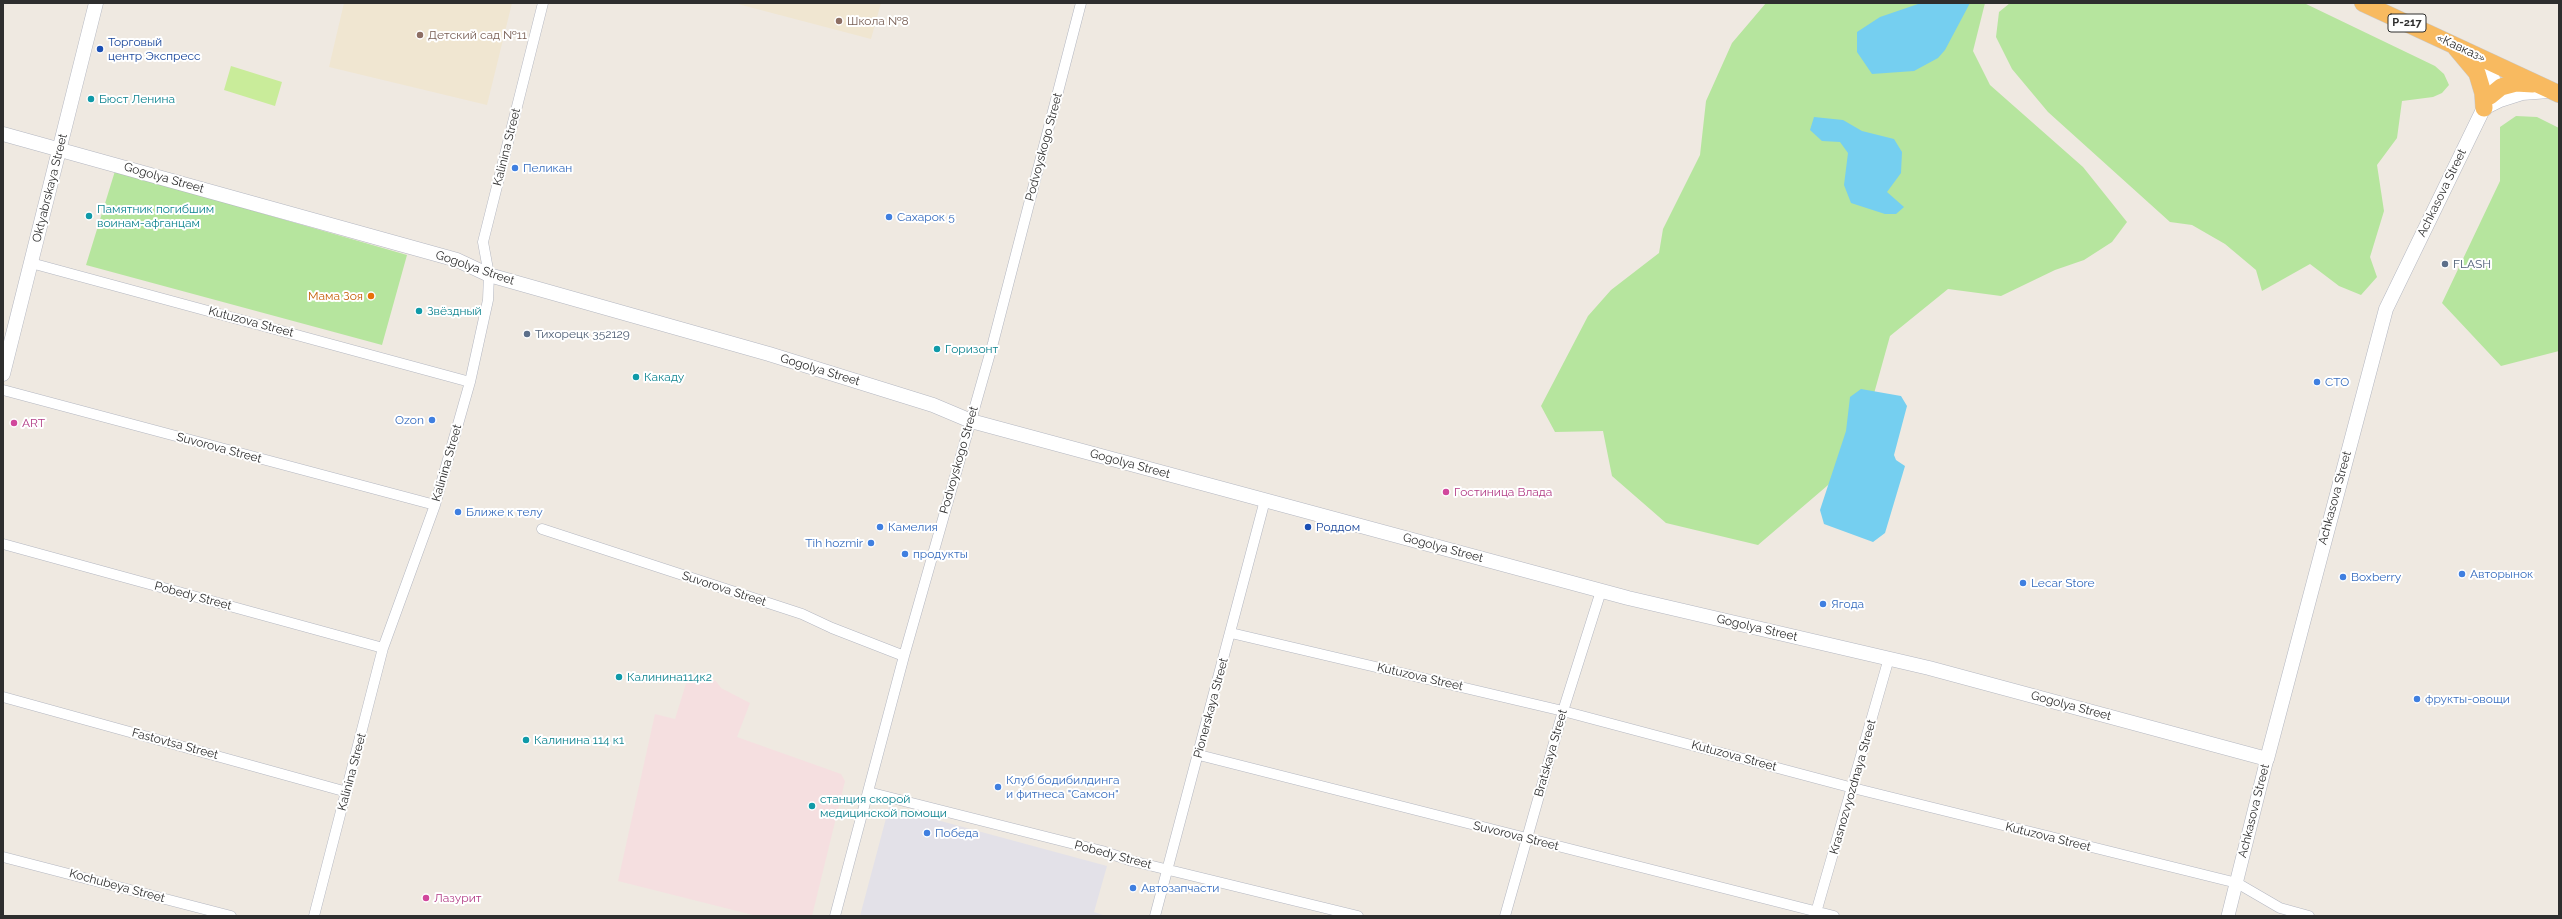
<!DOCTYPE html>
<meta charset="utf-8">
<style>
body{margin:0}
#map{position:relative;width:2562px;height:919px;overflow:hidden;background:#efe9e1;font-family:Raleway,sans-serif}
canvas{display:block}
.frame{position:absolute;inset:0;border:4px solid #2e2e2e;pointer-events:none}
</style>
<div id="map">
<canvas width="2562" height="919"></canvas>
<div class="frame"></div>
</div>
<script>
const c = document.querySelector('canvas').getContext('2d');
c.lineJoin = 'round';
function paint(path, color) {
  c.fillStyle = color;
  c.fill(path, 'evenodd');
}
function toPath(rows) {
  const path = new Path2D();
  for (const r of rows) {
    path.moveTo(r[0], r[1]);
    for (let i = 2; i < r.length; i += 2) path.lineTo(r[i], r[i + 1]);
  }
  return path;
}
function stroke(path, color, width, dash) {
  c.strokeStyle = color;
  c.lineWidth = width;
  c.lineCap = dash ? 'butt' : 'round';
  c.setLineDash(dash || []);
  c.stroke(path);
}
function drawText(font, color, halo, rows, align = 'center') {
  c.font = font + ' Raleway,sans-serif';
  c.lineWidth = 4;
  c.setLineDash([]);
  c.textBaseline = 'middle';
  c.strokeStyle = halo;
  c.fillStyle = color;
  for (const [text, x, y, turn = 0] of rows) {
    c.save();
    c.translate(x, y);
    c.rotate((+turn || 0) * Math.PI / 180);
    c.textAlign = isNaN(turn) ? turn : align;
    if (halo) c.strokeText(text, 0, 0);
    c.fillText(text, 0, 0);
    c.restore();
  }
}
const industrial = toPath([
 [889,807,1107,866,1094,912,1106,916,860,916]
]);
const education = toPath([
 [344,3,512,3,487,105,329,67],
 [734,3,881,3,871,39]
]);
const medical = toPath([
 [689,674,716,681,721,688,750,703,737,737,841,774,845,781,812,916,757,916,618,881,655,714,675,719]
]);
const green = toPath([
 [1766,3,1985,3,1973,51,1990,85,2083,167,2127,222,2112,242,2084,260,2055,270,2001,296,1948,289,1890,336,1855,462,1758,545,1666,523,1612,476,1603,431,1555,432,1541,406,1588,316,1611,290,1659,253,1663,229,1700,155,1706,101,1732,43],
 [2010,3,2304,3,2435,66,2444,74,2449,85,2442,93,2433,97,2402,101,2397,138,2377,165,2384,211,2370,257,2377,277,2361,295,2339,286,2310,264,2262,291,2256,270,2225,244,2192,225,2170,222,2048,112,2012,69,1996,37,1999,12],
 [2516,116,2537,117,2559,128,2559,351,2501,366,2442,303,2500,181,2500,127],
 [115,171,407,255,382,345,86,265]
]);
const pitch = toPath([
 [231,66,282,82,275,106,224,90]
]);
const water = toPath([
 [1921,3,1970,3,1945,50,1938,58,1914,71,1872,74,1857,52,1857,32,1880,17],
 [1814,117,1843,120,1862,131,1894,139,1902,152,1901,173,1887,192,1904,207,1896,214,1885,214,1851,203,1844,185,1848,153,1840,142,1822,141,1810,130],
 [1861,389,1901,396,1907,406,1894,455,1896,460,1905,466,1885,533,1873,542,1824,524,1820,510,1846,431,1850,397]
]);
const minor = toPath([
 [31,263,470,382],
 [3,390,435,505],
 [542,529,802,614,832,628,904,656],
 [3,544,383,648],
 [1231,633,1563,711,1853,788,2237,883,2280,908,2309,916],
 [3,697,347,792],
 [1199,755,1834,916],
 [868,792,1102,851,1132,861,1358,916],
 [3,857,231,916],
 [314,916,383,648,435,505,470,382,488,300,489,275,483,242,543,3],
 [835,916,904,656,993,343,1081,3],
 [1155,916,1265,500],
 [1505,916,1563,711,1601,591],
 [1815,916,1889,658]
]);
const tertiary = toPath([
 [2228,916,2267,759]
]);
const secondary = toPath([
 [2484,108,2500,100,2522,93,2549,91],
 [3,134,457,260,489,275,769,354,933,405,971,421,1628,598,1929,668,2267,759,2386,309,2495,85,2489,67,2478,58],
 [3,374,96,3]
]);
const trunk = toPath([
 [2363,3,2559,94],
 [2456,48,2477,73,2483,93,2484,108],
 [2490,96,2501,87,2516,83,2533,84]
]);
const markers = [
 [839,21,4,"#8d6e63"],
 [420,35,4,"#8d6e63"],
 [100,49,4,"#1a4fb4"],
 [91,99,4,"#0f9aa8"],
 [515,168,4,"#3f7fe0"],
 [89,216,4,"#0f9aa8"],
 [889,217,4,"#3f7fe0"],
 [2445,264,4,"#5c6f8a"],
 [371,296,4,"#e8710a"],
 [419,311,4,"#0f9aa8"],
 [527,334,4,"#5c6f8a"],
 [937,349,4,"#0f9aa8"],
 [636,377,4,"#0f9aa8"],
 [2317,382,4,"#3f7fe0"],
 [432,420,4,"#3f7fe0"],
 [14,423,4,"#d1479c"],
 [1446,492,4,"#d1479c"],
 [458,512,4,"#3f7fe0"],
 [880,527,4,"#3f7fe0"],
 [1308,527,4,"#1a4fb4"],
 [871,543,4,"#3f7fe0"],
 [905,554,4,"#3f7fe0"],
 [2462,574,4,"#3f7fe0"],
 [2343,577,4,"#3f7fe0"],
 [2023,583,4,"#3f7fe0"],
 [1823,604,4,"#3f7fe0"],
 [619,677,4,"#0f9aa8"],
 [2417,699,4,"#3f7fe0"],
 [526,740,4,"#0f9aa8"],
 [998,787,4,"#3f7fe0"],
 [812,806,4,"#0f9aa8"],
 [927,833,4,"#3f7fe0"],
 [1133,888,4,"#3f7fe0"],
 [426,898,4,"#d1479c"]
];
const shields = [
 [2407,23,38]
];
const shieldNames = [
 ["Р-217",2407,23]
];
const educationNames = [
 ["Школа №8",847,21],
 ["Детский сад №11",428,35]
];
const transitNames = [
 ["Торговый",108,42],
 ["центр Экспресс",108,56],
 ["Роддом",1316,527]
];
const streetNames = [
 ["«Кавказ»",2461,48,25],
 ["Kalinina Street",507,147,-76],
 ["Podvoyskogo Street",1044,147,-75],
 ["Gogolya Street",164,178,16],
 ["Oktyabrskaya Street",50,188,-76],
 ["Achkasova Street",2442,193,-64],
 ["Gogolya Street",475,268,19],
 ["Kutuzova Street",251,322,15],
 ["Gogolya Street",820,370,17],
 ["Suvorova Street",219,448,15],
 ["Podvoyskogo Street",959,460,-74],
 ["Kalinina Street",447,463,-74],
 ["Gogolya Street",1130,464,15],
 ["Achkasova Street",2335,498,-75],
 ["Gogolya Street",1443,548,15],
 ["Suvorova Street",724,589,18],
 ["Pobedy Street",193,596,15],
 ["Gogolya Street",1757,628,13],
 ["Kutuzova Street",1420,677,13],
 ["Gogolya Street",2071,706,15],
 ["Pionerskaya Street",1211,708,-75],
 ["Fastovtsa Street",175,744,15],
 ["Bratskaya Street",1551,753,-74],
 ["Kutuzova Street",1734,756,15],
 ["Kalinina Street",352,772,-75],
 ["Krasnozvyozdnaya Street",1853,787,-74],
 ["Achkasova Street",2254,811,-76],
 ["Suvorova Street",1516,836,14],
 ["Kutuzova Street",2048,837,14],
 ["Pobedy Street",1113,855,15],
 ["Kochubeya Street",117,886,15]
];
const cultureNames = [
 ["Бюст Ленина",99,99],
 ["Памятник погибшим",97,209],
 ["воинам-афганцам",97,223],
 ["Звёздный",427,311],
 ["Горизонт",945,349],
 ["Какаду",644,377],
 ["Калинина114к2",627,677],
 ["Калинина 114 к1",534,740],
 ["станция скорой",820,799],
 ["медицинской помощи",820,813]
];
const shopNames = [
 ["Пеликан",523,168],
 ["Сахарок 5",897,217],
 ["СТО",2325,382],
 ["Ozon",424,420,"right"],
 ["Ближе к телу",466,512],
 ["Камелия",888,527],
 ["Tih hozmir",863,543,"right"],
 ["продукты",913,554],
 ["Авторынок",2470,574],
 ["Boxberry",2351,577],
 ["Lecar Store",2031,583],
 ["Ягода",1831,604],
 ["фрукты-овощи",2425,699],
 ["Клуб бодибилдинга",1006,780],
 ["и фитнеса \"Самсон\"",1006,794],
 ["Победа",935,833],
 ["Автозапчасти",1141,888]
];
const serviceNames = [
 ["FLASH",2453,264],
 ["Тихорецк 352129",535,334]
];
const foodNames = [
 ["Мама Зоя",363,296]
];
const hotelNames = [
 ["ART",22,423],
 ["Гостиница Влада",1454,492],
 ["Лазурит",434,898]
];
paint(industrial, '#e3e1e8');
paint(education, '#f0e6d1');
paint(medical, '#f5dfe0');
paint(green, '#b6e59e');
paint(pitch, '#c9ec9a');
paint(water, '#75cff0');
stroke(minor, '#b4b7c1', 11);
stroke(tertiary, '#b4b7c1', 14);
stroke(secondary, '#b4b7c1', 15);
stroke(trunk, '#c9c9c9', 18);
stroke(minor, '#fff', 10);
stroke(tertiary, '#fff', 13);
stroke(secondary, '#fff', 14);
stroke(trunk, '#f8ba60', 17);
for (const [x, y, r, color] of markers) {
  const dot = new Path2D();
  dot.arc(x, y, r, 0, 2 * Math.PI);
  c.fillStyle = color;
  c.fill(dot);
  stroke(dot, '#fff', 1.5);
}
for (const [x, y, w] of shields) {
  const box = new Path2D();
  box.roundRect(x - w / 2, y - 9, w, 18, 3);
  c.fillStyle = '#fff';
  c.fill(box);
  stroke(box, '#2e2e2e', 1);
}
drawText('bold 11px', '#2e2e2e', null, shieldNames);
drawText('12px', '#785e54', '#fff', educationNames, 'left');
drawText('12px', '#164399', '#fff', transitNames, 'left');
drawText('12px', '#2e2e2e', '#fff', streetNames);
drawText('12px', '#0d838f', '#fff', cultureNames, 'left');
drawText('12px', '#366cbe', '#fff', shopNames, 'left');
drawText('12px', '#4e5e75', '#fff', serviceNames, 'left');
drawText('12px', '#c56008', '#fff', foodNames, 'right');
drawText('12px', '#b23c85', '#fff', hotelNames, 'left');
</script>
